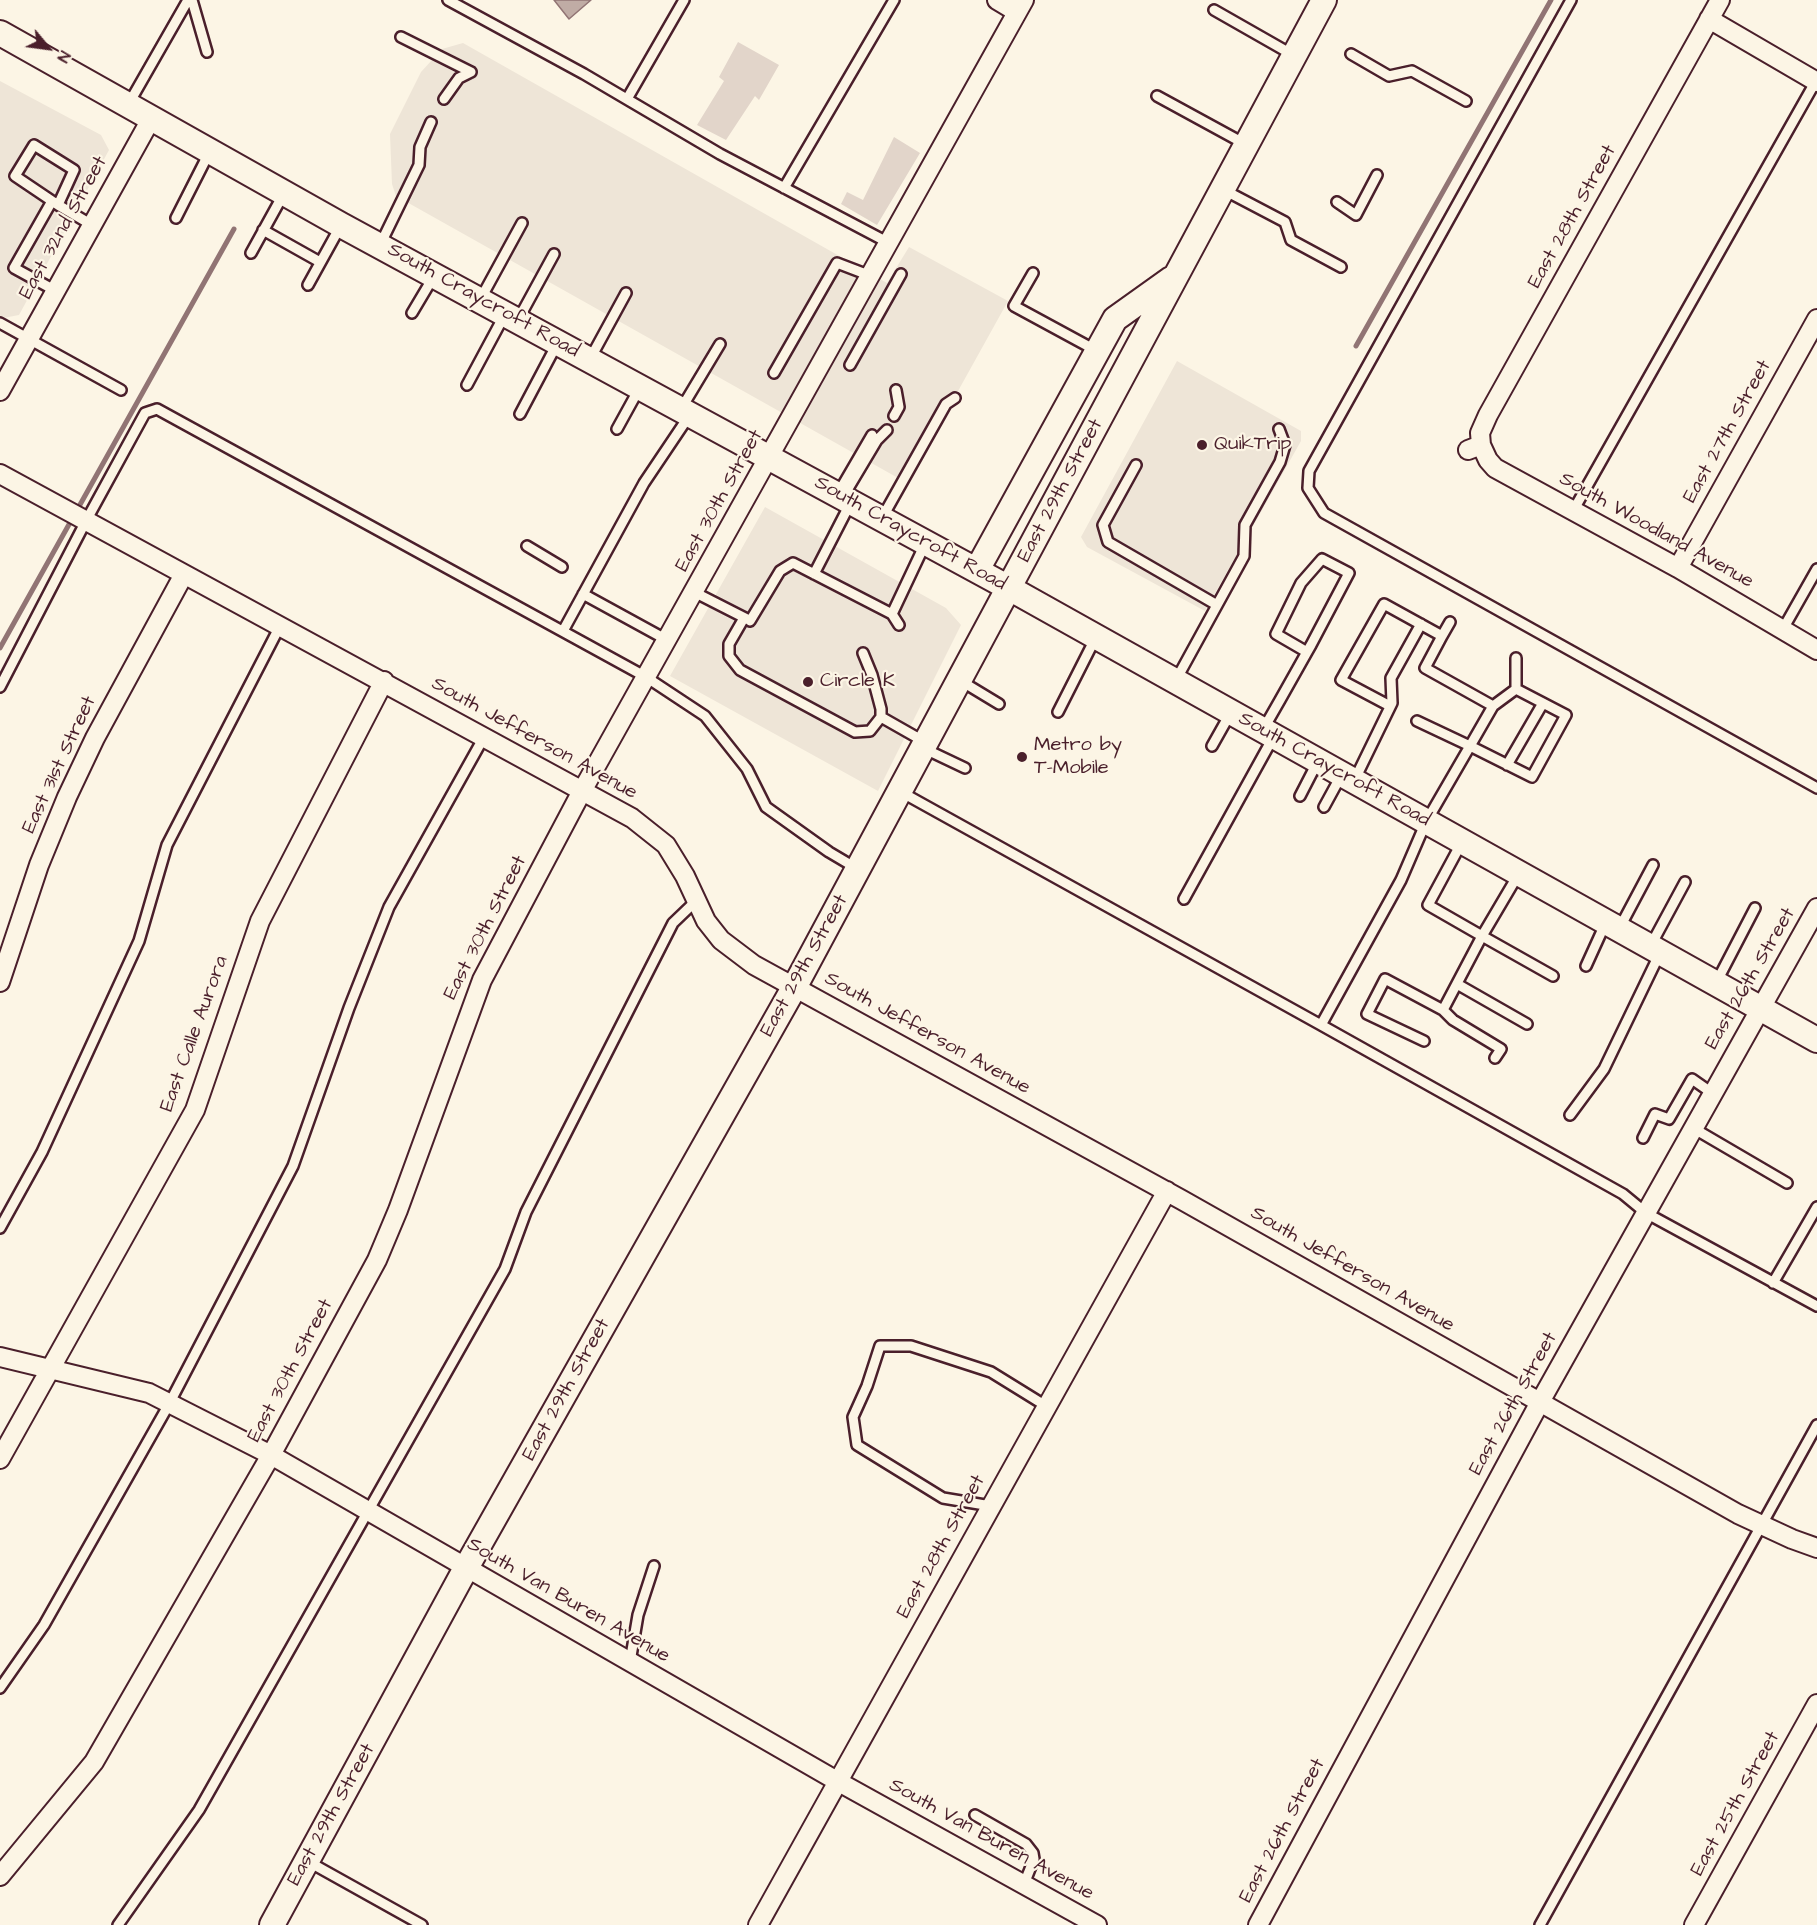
<!DOCTYPE html>
<style>
body{margin:0}
#map{position:relative;width:1817px;height:1925px;overflow:hidden;background:#fcf5e5;font-family:"Architects Daughter",sans-serif}
canvas{display:block}
.north{position:absolute;left:18px;top:18px;width:60px;height:60px;-webkit-text-stroke:4px #fcf5e5;paint-order:stroke;rotate:119deg;font-size:16px;font-weight:700;line-height:24px;text-align:center;color:#4a1f2b}
.north::after{content:'';display:block;margin:auto;width:21px;height:27px;background:#4a1f2b;clip-path:polygon(50% 0,100% 100%,50% 72%,0 100%)}
</style>
<div id="map">
<canvas width="1817" height="1925"></canvas>
<div class="north">N</div>
</div>
<script>
const c = document.querySelector('canvas').getContext('2d');
c.lineJoin = 'round';
function paint(path, color) {
  c.fillStyle = color;
  c.fill(path, 'evenodd');
}
function toPath(rows) {
  const path = new Path2D();
  for (const r of rows) {
    path.moveTo(r[0], r[1]);
    for (let i = 2; i < r.length; i += 2) path.lineTo(r[i], r[i + 1]);
  }
  return path;
}
function stroke(path, color, width, dash) {
  c.strokeStyle = color;
  c.lineWidth = width;
  c.lineCap = dash ? 'butt' : 'round';
  c.setLineDash(dash || []);
  c.stroke(path);
}
function drawText(font, color, halo, rows, align = 'center') {
  c.font = font + ' "Architects Daughter",sans-serif';
  c.lineWidth = 4.5;
  c.setLineDash([]);
  c.textBaseline = 'middle';
  c.strokeStyle = halo;
  c.fillStyle = color;
  for (const [text, x, y, turn = 0] of rows) {
    c.save();
    c.translate(x, y);
    c.rotate((+turn || 0) * Math.PI / 180);
    c.textAlign = isNaN(turn) ? turn : align;
    if (halo) c.strokeText(text, 0, 0);
    c.fillText(text, 0, 0);
    c.restore();
  }
}
const built = toPath([
 [463,43,887,283,909,247,1008,301,907,483,396,196,392,184,390,134,421,72,442,49],
 [0,81,101,135,109,150,19,315,3,318,0,316],
 [1177,361,1301,431,1301,441,1205,611,1087,547,1081,537],
 [765,507,946,608,961,625,878,791,670,676]
]);
const green = toPath([
 [738,42,779,65,759,100,755,96,726,140,697,125,724,81,719,77],
 [894,137,920,153,877,225,841,204,847,192,863,200]
]);
const water = toPath([
 [554,0,591,0,569,19,554,0]
]);
const stream = toPath([
 [1356,346,1551,0],
 [0,648,234,229]
]);
const lane = toPath([
 [192,0,207,52],
 [448,0,584,74,720,154,889,243],
 [1571,0,1309,471,1308,488,1324,513,1817,788],
 [1214,10,1293,55],
 [401,37,471,72],
 [1351,54,1389,76,1412,71,1466,101],
 [1157,96,1245,144],
 [444,99,459,78,471,72],
 [627,99,684,0],
 [128,105,188,0],
 [784,188,894,0],
 [1224,190,1285,222,1291,240,1341,267],
 [52,201,14,268,56,291],
 [1337,202,1356,215,1377,175],
 [58,205,15,176,34,145,74,170,58,205,92,225],
 [176,218,210,151],
 [263,230,320,262],
 [380,245,419,165,420,147,431,122],
 [251,253,283,195],
 [1033,273,1014,306,1097,351],
 [308,285,340,227],
 [480,300,522,223],
 [412,313,434,276],
 [518,320,554,254],
 [0,323,121,390],
 [590,359,626,293],
 [850,365,901,274],
 [774,373,837,263,871,276],
 [467,385,504,316],
 [681,409,720,344],
 [520,414,557,344],
 [894,416,899,407,896,390],
 [617,429,639,389],
 [1136,465,1103,525,1108,542,1217,605],
 [840,490,872,435],
 [843,497,877,440,887,430],
 [1573,511,1817,79],
 [882,518,946,404,955,398],
 [527,546,562,567],
 [814,574,850,504],
 [694,592,749,620],
 [583,594,667,640],
 [892,614,925,544],
 [744,618,729,644,729,656,740,670,855,732,870,731,881,717],
 [750,621,780,571,793,563,892,614,899,625],
 [1783,629,1817,569],
 [563,631,644,483,689,416],
 [1442,636,1450,622],
 [863,653,872,675,881,709,881,717,925,742],
 [1176,680,1244,556,1245,525,1280,462,1285,445,1279,429],
 [961,681,999,704],
 [0,687,86,521,145,413,157,409,646,677,705,716,747,769,766,807,829,852,856,868],
 [1516,689,1516,658],
 [1390,706,1341,680,1384,604,1442,636,1425,668,1493,706],
 [1058,712,1095,639],
 [1417,721,1470,746,1532,777,1566,715,1516,689,1493,706,1470,746,1426,822,1401,880,1321,1025,1623,1194,1646,1213,1817,1306],
 [1264,728,1280,700,1307,652,1311,645,1349,573,1322,559,1301,583,1276,634,1307,652],
 [1212,746,1230,714],
 [925,749,965,768],
 [1507,765,1543,703],
 [1355,779,1392,703,1391,678,1421,624],
 [901,792,1321,1025],
 [1300,796,1318,761],
 [1324,807,1342,774],
 [1462,842,1428,905,1482,936,1518,875],
 [1184,899,1274,736],
 [1619,929,1653,865],
 [1651,945,1685,882],
 [1586,966,1606,922],
 [1716,983,1755,908],
 [1457,984,1527,1024],
 [1443,1010,1453,1020,1501,1049,1495,1058],
 [1424,1041,1367,1014,1385,979,1443,1010,1482,936,1553,976],
 [1570,1115,1604,1069,1660,953],
 [1693,1128,1787,1183],
 [1643,1138,1655,1114,1669,1119,1692,1079,1712,1093],
 [0,1228,42,1152,139,941,167,845,280,626],
 [1773,1283,1817,1207],
 [991,1506,943,1498,857,1445,853,1417,867,1386,880,1346,911,1346,991,1372,1046,1406],
 [630,1662,638,1615,654,1566],
 [0,1688,44,1625,168,1406,293,1166,349,1008,389,907,484,737],
 [975,1815,1026,1844,1033,1853,1034,1859,1024,1884],
 [309,1862,422,1925],
 [118,1925,199,1810,505,1269,526,1212,673,923,697,900],
 [1540,1925,1817,1425]
]);
const street = toPath([
 [997,0,1017,12],
 [1709,19,1817,82],
 [0,391,151,119],
 [1481,445,1488,460,1495,468,1678,568,1817,650],
 [1468,450,1481,445,1480,433,1488,415,1720,0],
 [0,474,632,818,666,845,685,876,706,921,721,940,754,965,1182,1200,1738,1514,1792,1539,1817,1548],
 [1678,568,1817,319],
 [0,982,39,865,67,797,95,738,183,576],
 [0,1357,149,1393,271,1455,837,1781,1097,1925],
 [0,1459,195,1110,260,921,384,681],
 [0,1876,94,1762,271,1455,377,1260,398,1210,482,980,582,791,1024,0],
 [758,1925,1167,1191],
 [1258,1925,1540,1402,1817,908],
 [1694,1925,1817,1704]
]);
const secondary = toPath([
 [0,33,341,225,1009,588,1817,1040],
 [977,570,1115,319,1171,279],
 [272,1925,466,1568,795,986,1324,0]
]);
const markers = [
 [1202,445,6,"#4a1f2b"],
 [808,682,6,"#4a1f2b"],
 [1022,757,6,"#4a1f2b"]
];
const streetNames = [
 ["East 28th Street",1573,217,-61],
 ["East 32nd Street",64,228,-61],
 ["South Craycroft Road",483,301,29],
 ["East 27th Street",1728,432,-61],
 ["East 29th Street",1061,491,-62],
 ["East 30th Street",720,501,-61],
 ["South Woodland Avenue",1656,531,29],
 ["South Craycroft Road",910,534,29],
 ["South Jefferson Avenue",534,739,29],
 ["East 31st Street",60,765,-65],
 ["South Craycroft Road",1334,770,29],
 ["East 30th Street",486,928,-63],
 ["East 29th Street",805,966,-61],
 ["East 26th Street",1751,979,-60],
 ["East Calle Aurora",195,1034,-70],
 ["South Jefferson Avenue",927,1034,29],
 ["South Jefferson Avenue",1352,1270,30],
 ["East 30th Street",291,1371,-62],
 ["East 29th Street",567,1390,-61],
 ["East 26th Street",1514,1404,-61],
 ["East 28th Street",942,1547,-61],
 ["South Van Buren Avenue",568,1601,30],
 ["East 25th Street",1736,1804,-61],
 ["East 29th Street",332,1815,-61],
 ["East 26th Street",1283,1831,-62],
 ["South Van Buren Avenue",991,1840,29]
];
const poiNames = [
 ["QuikTrip",1214,445],
 ["Circle K",820,682],
 ["Metro by",1034,746],
 ["T-Mobile",1034,769]
];
paint(built, '#eee5d7');
paint(green, '#e2d5ca');
paint(water, '#c0aca5');
stroke(water, '#917474', 1.5);
stroke(stream, '#917474', 5);
stroke(lane, '#4a1f2b', 14);
stroke(street, '#4a1f2b', 22);
stroke(secondary, '#4a1f2b', 28);
stroke(lane, '#fcf5e5', 9);
stroke(street, '#fcf5e5', 18);
stroke(secondary, '#fcf5e5', 24);
for (const [x, y, r, color] of markers) {
  const dot = new Path2D();
  dot.arc(x, y, r, 0, 2 * Math.PI);
  c.fillStyle = color;
  c.fill(dot);
  stroke(dot, '#fcf5e5', 2);
}
drawText('20px', '#4a1f2b', '#fcf5e5', streetNames);
drawText('20px', '#4a1f2b', '#fcf5e5', poiNames, 'left');
</script>
